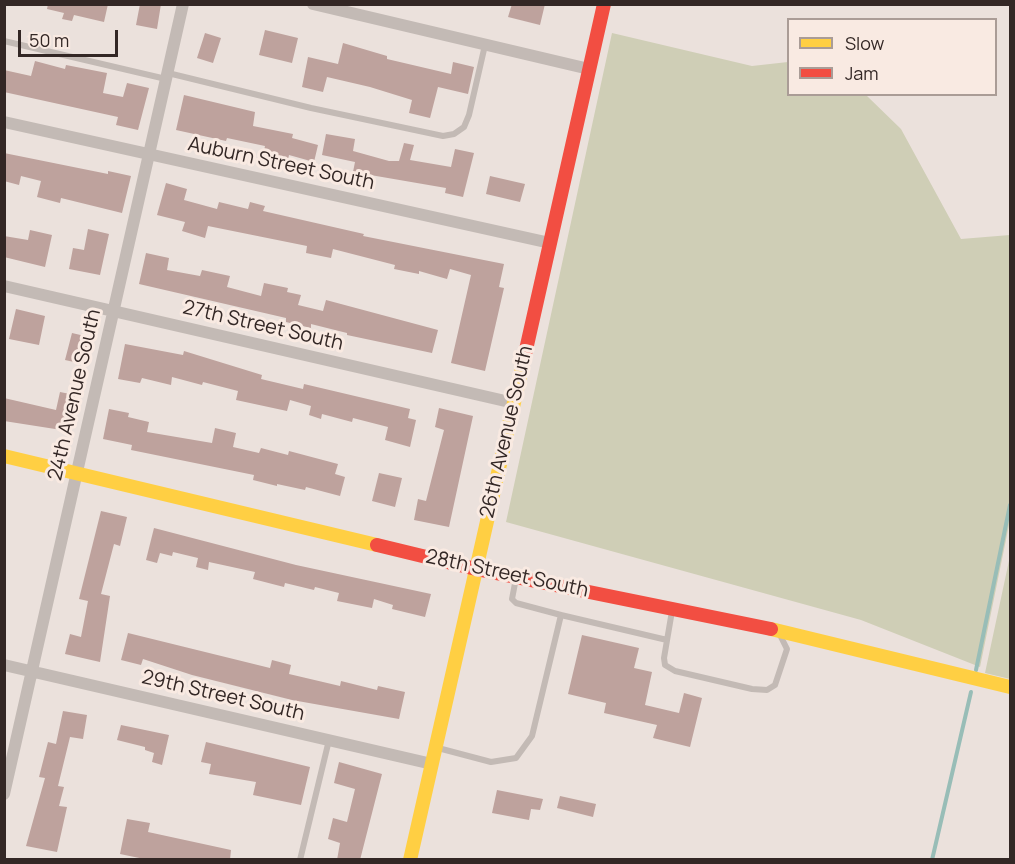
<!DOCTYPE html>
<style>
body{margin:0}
#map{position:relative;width:1015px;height:864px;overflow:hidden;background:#ebe1dc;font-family:Manrope,sans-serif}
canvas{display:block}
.frame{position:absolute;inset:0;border:6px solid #332725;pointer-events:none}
.legend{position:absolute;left:787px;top:18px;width:210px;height:78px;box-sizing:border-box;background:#f9eae2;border:2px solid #aa9c96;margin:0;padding:8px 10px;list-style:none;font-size:18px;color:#332725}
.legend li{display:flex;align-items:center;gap:12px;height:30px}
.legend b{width:30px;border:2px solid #aa9c96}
.scale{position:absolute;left:18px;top:30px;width:100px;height:27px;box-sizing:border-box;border:3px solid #332725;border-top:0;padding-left:8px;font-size:18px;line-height:21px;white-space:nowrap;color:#332725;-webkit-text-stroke:4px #f9eae2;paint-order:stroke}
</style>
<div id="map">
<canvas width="1015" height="864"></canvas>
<div class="frame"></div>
<ul class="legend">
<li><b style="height:8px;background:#ffcf43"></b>Slow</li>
<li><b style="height:8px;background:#f24e42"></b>Jam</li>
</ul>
<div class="scale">50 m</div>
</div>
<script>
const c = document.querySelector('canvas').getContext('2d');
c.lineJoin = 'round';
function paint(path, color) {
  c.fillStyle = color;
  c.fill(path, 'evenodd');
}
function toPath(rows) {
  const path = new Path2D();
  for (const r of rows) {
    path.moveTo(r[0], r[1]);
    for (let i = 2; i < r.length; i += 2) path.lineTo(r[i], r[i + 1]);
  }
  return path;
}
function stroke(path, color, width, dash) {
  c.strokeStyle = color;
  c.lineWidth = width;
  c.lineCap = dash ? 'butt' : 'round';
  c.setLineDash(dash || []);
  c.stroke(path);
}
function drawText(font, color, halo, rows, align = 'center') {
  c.font = font + ' Manrope,sans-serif';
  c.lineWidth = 6;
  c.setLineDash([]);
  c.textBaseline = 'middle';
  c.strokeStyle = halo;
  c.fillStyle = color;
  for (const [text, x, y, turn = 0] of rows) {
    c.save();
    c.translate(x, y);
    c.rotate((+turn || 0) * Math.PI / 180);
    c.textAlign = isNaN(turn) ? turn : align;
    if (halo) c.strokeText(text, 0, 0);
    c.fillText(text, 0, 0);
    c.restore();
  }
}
const green = toPath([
 [612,33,752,66,788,62,788,94,866,95,901,129,961,239,1010,235,1010,520,980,667,861,620,506,522],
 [1010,556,1010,679,985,673]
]);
const stream = toPath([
 [976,670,1010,505],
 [932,860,971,692]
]);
const building = toPath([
 [48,4,108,4,104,22,74,15,72,21,62,19,64,13,47,9],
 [140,4,161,4,157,29,136,25],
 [512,4,545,4,540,25,508,17],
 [265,30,298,38,292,63,259,55],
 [205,33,221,38,213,63,197,58],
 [343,43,387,56,387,59,451,74,453,62,474,67,468,94,438,87,430,118,409,113,412,100,370,87,327,77,323,92,302,87,308,57,338,64],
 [35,61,65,69,66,65,107,73,103,93,123,97,127,83,149,88,138,130,116,125,118,117,4,92,4,70,31,76],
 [184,95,255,112,253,126,293,134,292,138,318,145,314,162,289,155,288,160,263,155,265,146,227,138,226,141,176,130],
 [326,134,355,139,353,151,389,161,399,161,404,143,414,145,410,160,451,167,455,149,474,153,463,197,445,193,446,188,353,172,355,162,322,155],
 [4,153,108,174,108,171,131,176,122,213,61,198,60,203,37,197,41,181,21,176,19,185,4,181],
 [490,176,525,184,520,202,486,194],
 [166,183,187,189,184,200,217,209,219,202,248,209,250,202,265,206,263,211,364,234,363,236,504,264,499,287,504,288,485,371,451,363,471,275,450,269,447,279,419,271,419,274,394,269,395,265,333,249,331,258,306,253,307,246,208,226,205,238,182,231,185,222,157,215],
 [88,229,109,234,100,275,69,269,73,248,84,250],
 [30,230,52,235,45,267,4,257,4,236,28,240],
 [146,253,169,258,167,270,200,276,202,270,230,276,227,287,261,296,264,283,288,288,287,292,301,295,298,305,323,311,326,300,438,330,432,353,347,335,347,333,311,324,311,328,286,322,286,318,139,284],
 [16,309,45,316,39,345,9,339],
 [72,333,89,337,83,364,65,360],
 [125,344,183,355,184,351,262,375,261,379,303,389,304,384,410,409,408,418,416,420,410,447,385,440,388,427,353,418,352,422,322,414,321,419,309,415,311,406,290,400,287,411,236,400,238,391,203,382,202,385,172,377,171,385,142,378,140,383,118,379],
 [60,392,75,395,68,431,4,421,4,398,56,410],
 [439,408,473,416,449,527,414,520,418,499,426,501,444,430,435,427],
 [109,409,129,413,128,417,149,422,147,432,212,443,215,428,236,433,233,447,259,453,261,448,288,455,289,451,338,464,335,474,345,477,340,496,306,487,305,490,277,484,277,486,253,480,254,475,131,450,132,445,103,439],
 [379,473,402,478,395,507,372,501],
 [101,511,127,517,120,546,114,544,101,594,110,596,100,662,65,654,70,634,81,637,88,601,79,599],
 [154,528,296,565,431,594,425,617,392,609,393,605,374,599,372,608,337,601,339,593,315,587,314,590,285,583,284,587,253,579,255,572,209,562,208,570,196,567,198,558,173,552,172,556,160,553,157,563,146,560],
 [128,633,270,668,272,660,291,665,289,674,340,686,341,681,377,690,378,686,405,692,399,719,292,700,192,675,143,659,141,665,121,660],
 [582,635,639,648,634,668,652,672,645,705,679,713,684,693,702,698,690,747,653,738,657,725,604,713,606,703,568,694],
 [63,711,87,715,83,739,70,737,58,786,64,787,59,806,67,807,57,852,26,846,45,778,39,777,48,742,56,744],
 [121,725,169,735,162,765,152,762,154,753,145,750,145,747,117,740],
 [206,742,310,767,301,805,253,795,256,782,209,774,211,764,201,762],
 [339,762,382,774,360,860,337,860,340,843,328,839,333,818,347,822,355,789,334,783],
 [497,790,543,799,540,810,531,809,529,820,492,813],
 [560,796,596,804,593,817,557,808],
 [127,819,150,823,148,832,231,850,230,860,149,860,120,854]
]);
const lane = toPath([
 [4,41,166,79],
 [168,73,311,108,443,136,454,134,464,127,469,115,485,45],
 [672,611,664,658,665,665,675,671,752,689,767,690,775,685,787,649,779,633],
 [561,615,667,640],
 [438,748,491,762,516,758,532,736,561,615,516,603,512,599,516,578],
 [300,860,329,740]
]);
const street = toPath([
 [313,4,589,69],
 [4,122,550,243],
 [4,286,514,403],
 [4,665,432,764],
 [4,794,183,4]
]);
const slow = toPath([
 [4,456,377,545],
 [771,629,1010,687],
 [410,860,523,363]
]);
const jam = toPath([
 [523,363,604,4],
 [377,545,476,569,771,629]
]);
const streetNames = [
 ["Auburn Street South",281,164,12],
 ["27th Street South",263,326,13],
 ["24th Avenue South",75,395,-77],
 ["26th Avenue South",507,432,-77],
 ["28th Street South",507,574,12],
 ["29th Street South",223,696,13]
];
paint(green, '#cfceb6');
stroke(stream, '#98bdb7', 4);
paint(building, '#bea29d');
stroke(lane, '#c3bab5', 6);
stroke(street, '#c3bab5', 12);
stroke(slow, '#ffcf43', 14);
stroke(jam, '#f24e42', 14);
drawText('20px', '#332725', '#f9eae2', streetNames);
</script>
